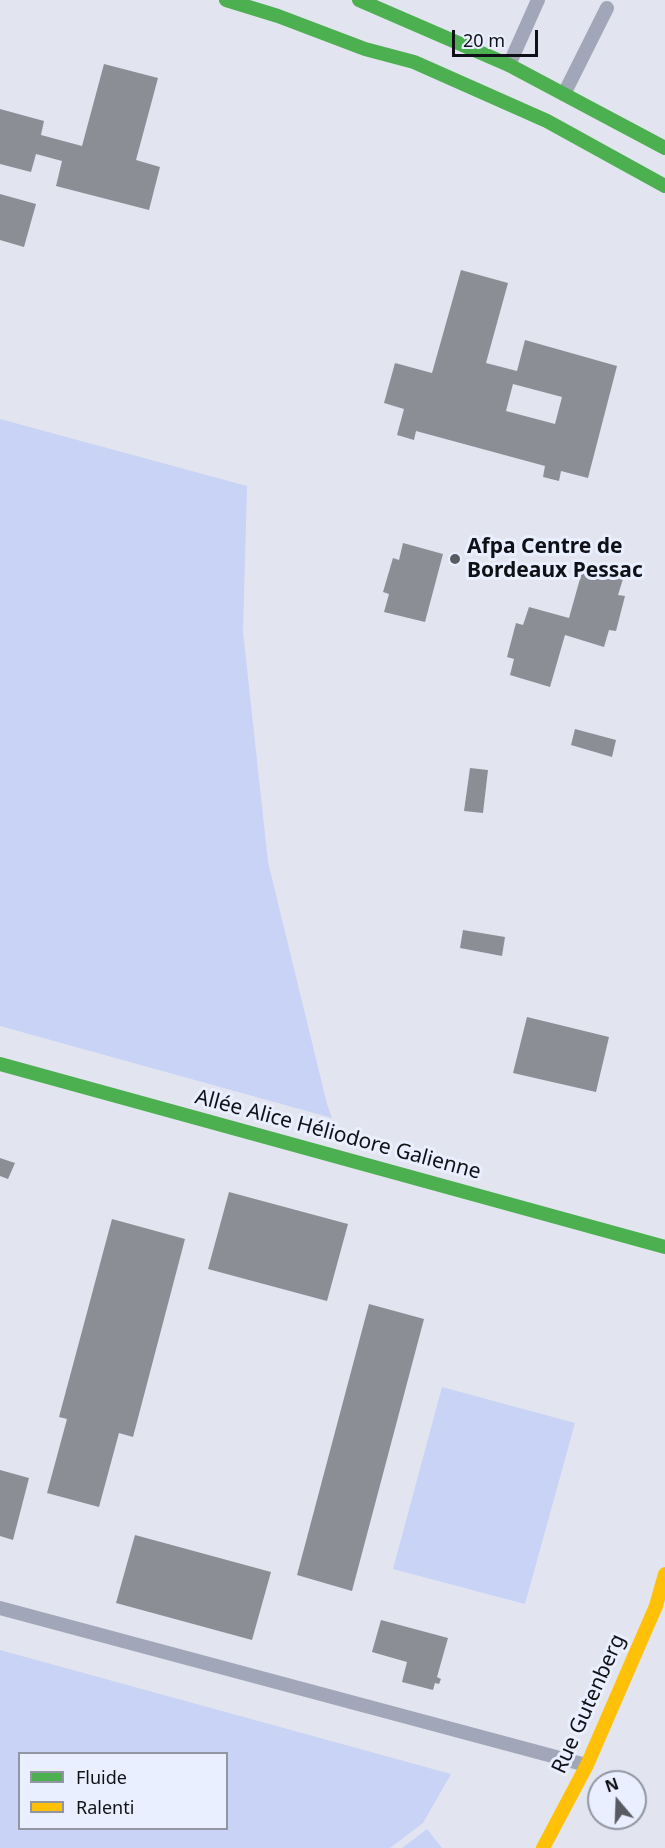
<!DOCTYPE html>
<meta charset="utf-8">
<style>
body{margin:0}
#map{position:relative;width:665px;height:1848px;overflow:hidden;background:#e2e5ef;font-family:"Noto Sans",sans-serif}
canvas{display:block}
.legend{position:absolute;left:18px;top:1752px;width:210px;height:78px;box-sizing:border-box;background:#eaefff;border:2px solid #9296a2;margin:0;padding:8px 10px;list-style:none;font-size:18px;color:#0f1117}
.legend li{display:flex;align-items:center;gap:12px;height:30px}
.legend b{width:30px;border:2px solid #9296a2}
.north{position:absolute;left:587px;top:1770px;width:60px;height:60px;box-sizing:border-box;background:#eaefff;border:2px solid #9296a2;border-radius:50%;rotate:341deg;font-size:16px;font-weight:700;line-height:24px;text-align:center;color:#0f1117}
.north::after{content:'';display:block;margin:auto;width:21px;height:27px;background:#595b63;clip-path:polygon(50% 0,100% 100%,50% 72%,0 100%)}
.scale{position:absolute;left:452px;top:30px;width:86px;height:27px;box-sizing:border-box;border:3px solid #0f1117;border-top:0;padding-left:8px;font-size:18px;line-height:21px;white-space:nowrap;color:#0f1117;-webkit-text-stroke:4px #eaefff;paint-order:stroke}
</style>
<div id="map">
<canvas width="665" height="1848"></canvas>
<ul class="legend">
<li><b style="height:8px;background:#4caf50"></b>Fluide</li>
<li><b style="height:8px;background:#ffc107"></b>Ralenti</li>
</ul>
<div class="north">N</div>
<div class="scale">20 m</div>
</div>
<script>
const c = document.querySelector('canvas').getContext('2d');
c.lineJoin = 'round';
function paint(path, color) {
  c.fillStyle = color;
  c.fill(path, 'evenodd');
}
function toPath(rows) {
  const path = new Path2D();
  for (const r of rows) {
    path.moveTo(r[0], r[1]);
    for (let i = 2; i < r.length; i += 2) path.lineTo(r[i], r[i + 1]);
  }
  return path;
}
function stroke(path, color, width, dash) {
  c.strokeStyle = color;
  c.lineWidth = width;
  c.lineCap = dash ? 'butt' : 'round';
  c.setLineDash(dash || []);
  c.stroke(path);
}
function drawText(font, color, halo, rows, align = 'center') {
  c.font = font + ' "Noto Sans",sans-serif';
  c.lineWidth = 6;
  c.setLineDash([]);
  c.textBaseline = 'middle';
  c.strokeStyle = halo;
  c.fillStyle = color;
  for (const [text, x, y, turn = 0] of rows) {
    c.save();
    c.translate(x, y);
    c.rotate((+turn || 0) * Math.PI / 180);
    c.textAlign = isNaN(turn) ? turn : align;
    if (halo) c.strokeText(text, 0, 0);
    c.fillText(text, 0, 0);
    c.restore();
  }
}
const green = toPath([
 [0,419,247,486,243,631,268,862,327,1104,332,1118,0,1026],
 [442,1387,575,1423,525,1604,393,1569],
 [0,1650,451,1774,423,1823,390,1848,0,1848],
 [20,1754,226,1754,226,1828,20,1828],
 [427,1829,442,1848,402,1848]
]);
const building = toPath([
 [104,64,158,78,136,160,160,167,149,210,56,186,62,161,36,154,31,172,0,164,0,109,44,121,41,135,82,146],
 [0,194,36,204,24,247,0,240],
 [461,270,508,283,486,363,517,371,525,340,617,366,588,478,561,471,559,481,543,477,545,466,416,431,414,440,397,435,404,409,384,403,395,363,432,373],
 [513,384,562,397,555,424,506,411],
 [403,543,443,554,425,622,384,612,389,594,383,592,393,558,399,560],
 [583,568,623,579,618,595,625,596,616,631,609,630,604,647,565,635,550,687,510,675,514,659,507,657,516,623,523,625,529,607,569,618],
 [575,729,616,740,612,757,571,745],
 [470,768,488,770,483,813,464,811],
 [463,930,505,937,502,956,460,948],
 [527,1017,609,1037,596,1092,513,1073],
 [0,1158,15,1163,8,1179,0,1176],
 [229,1192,348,1224,327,1301,208,1269],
 [112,1219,185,1239,133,1437,119,1433,99,1507,47,1493,67,1419,59,1417],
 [369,1304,424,1319,352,1591,297,1575],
 [0,1470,29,1478,13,1540,0,1536],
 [135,1535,271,1572,252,1640,116,1603],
 [381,1620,448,1638,437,1677,441,1679,439,1684,435,1683,433,1690,402,1682,407,1662,372,1652]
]);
const lane = toPath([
 [509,65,538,0],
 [564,94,607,8],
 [0,1608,586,1765]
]);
const fast = toPath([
 [226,0,278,16,365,49,414,62,547,121,665,186],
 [359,0,509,65,665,148],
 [0,1064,665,1247]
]);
const slow = toPath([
 [543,1848,587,1765,656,1606,665,1574]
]);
const markers = [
 [455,559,6,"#595b63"]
];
const poiNames = [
 ["Afpa Centre de",467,547],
 ["Bordeaux Pessac",467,571]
];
const streetNames = [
 ["Allée Alice Héliodore Galienne",338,1135,15],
 ["Rue Gutenberg",589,1704,-66]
];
paint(green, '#c8d3f6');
paint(building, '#8b8e95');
stroke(lane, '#a1a7b9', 14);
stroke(fast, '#4caf50', 14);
stroke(slow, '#ffc107', 14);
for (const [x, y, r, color] of markers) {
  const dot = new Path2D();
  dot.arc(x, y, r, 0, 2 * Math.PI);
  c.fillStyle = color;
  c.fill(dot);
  stroke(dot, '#eaefff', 2);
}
drawText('bold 21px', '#0f1117', '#eaefff', poiNames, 'left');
drawText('21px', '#0f1117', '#eaefff', streetNames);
</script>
